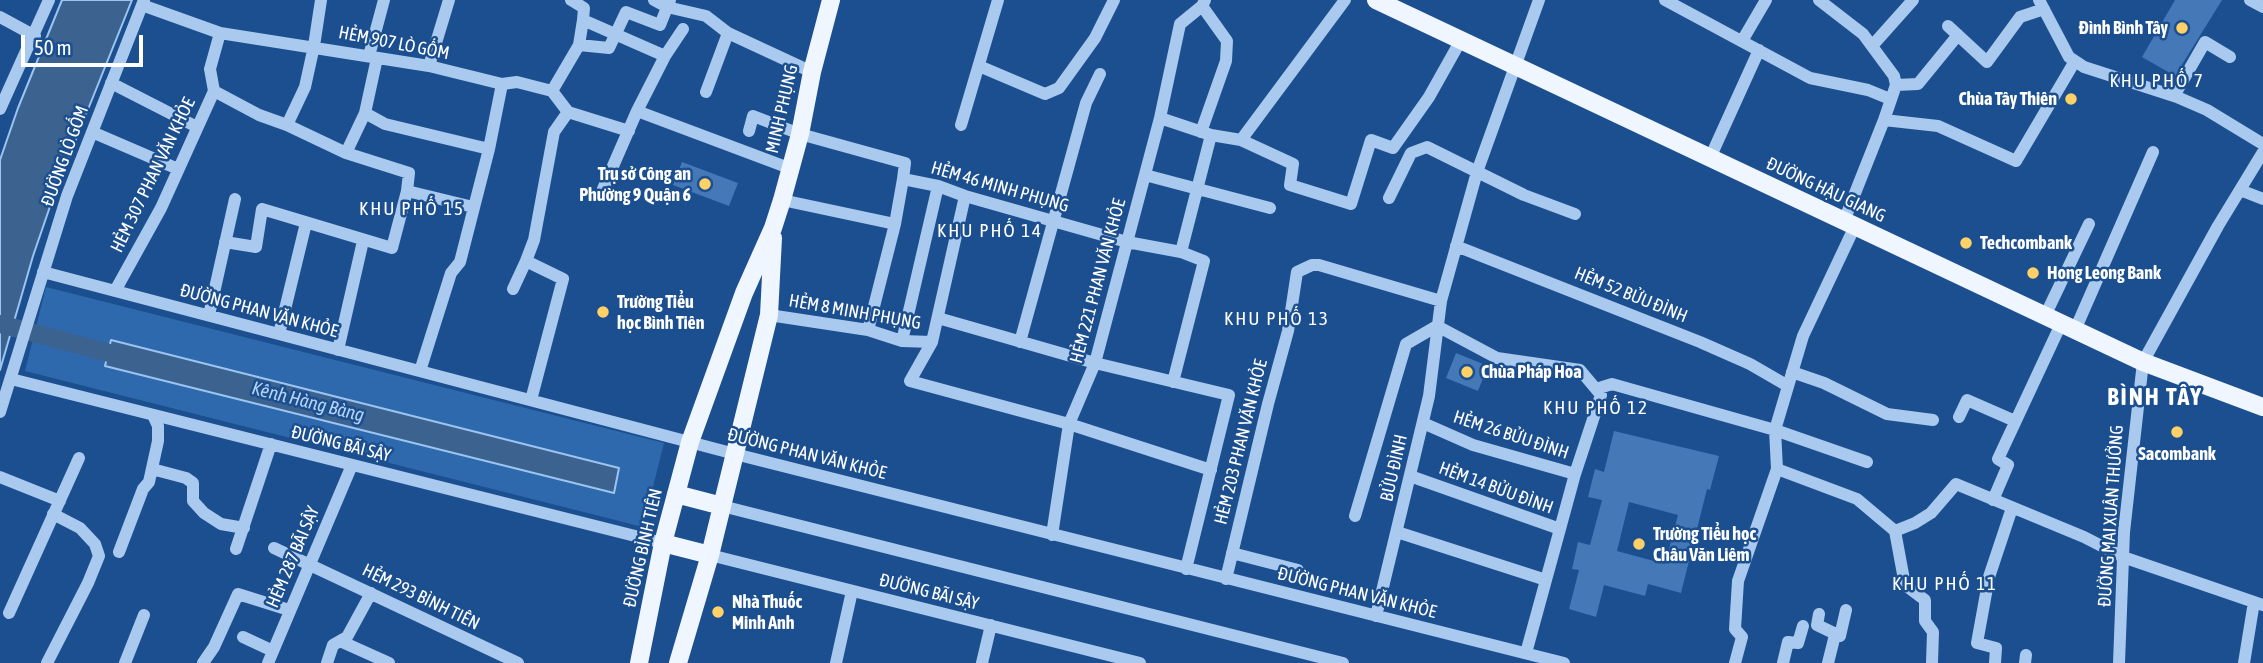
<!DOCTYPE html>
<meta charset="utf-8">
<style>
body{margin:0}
#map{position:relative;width:2263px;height:663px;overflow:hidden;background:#1b4f8f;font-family:"Asap Condensed",sans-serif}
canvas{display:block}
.scale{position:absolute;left:21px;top:35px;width:122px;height:32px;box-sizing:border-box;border:4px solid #fff;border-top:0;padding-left:9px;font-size:21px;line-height:24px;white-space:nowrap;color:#fff;-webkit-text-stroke:5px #1b4f8f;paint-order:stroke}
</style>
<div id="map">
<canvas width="2263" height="663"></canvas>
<div class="scale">50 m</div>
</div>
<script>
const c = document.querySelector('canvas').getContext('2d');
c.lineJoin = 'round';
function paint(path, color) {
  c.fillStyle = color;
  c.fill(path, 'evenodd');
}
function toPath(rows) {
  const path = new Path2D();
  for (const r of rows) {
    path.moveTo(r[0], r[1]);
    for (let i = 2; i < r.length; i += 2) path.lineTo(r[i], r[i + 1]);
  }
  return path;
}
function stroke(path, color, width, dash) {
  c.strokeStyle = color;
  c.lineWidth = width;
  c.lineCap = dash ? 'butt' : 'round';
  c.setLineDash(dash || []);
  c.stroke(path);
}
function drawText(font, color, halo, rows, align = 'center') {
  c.font = font + ' "Asap Condensed",sans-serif';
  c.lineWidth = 5;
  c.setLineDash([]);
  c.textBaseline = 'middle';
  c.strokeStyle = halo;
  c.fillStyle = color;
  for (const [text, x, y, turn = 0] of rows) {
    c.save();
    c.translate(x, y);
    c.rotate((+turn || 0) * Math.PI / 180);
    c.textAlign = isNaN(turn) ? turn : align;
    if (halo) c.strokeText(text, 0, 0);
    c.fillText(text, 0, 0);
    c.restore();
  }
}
const green = toPath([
 [46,287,664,443,643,527,25,371]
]);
const water = toPath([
 [62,0,132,0,56,189,33,256,0,370,0,160,18,108,62,0],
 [111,340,619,468,614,493,105,366,111,340]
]);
const canal = toPath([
 [0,324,128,358]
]);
const building = toPath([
 [2175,0,2222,0,2175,76,2142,57],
 [682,162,738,183,729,206,673,185],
 [1456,353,1488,366,1478,391,1446,378],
 [1614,431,1719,456,1710,490,1707,489,1681,593,1648,584,1645,596,1604,585,1596,617,1569,609,1579,570,1572,569,1578,542,1590,545,1602,500,1588,497,1595,469,1604,472],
 [1629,502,1678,515,1665,564,1617,551]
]);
const minor = toPath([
 [571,0,584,8,583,20,665,56],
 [654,0,667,7,706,16,728,33,812,72],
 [1665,0,1810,78,1868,90,1890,99],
 [1819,0,1863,34,1894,76,1896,85,1884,120,1844,221],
 [2039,0,2069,57,2084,67,2177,97,2207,110,2263,144],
 [2250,0,2263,7],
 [142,5,220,33,429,66,502,84,517,82,552,91,568,112,629,131],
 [0,17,35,36],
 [1948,26,1987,62,2020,17,2044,9],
 [1742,41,1766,0],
 [579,45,609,48,626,12,660,25,670,0],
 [1872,46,1913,0],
 [369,56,384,0],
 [377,58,365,113,385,124,489,149],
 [429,66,449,0],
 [979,66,1045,94,1059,88,1095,38,1114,0],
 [111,83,197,127],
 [1896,85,1918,84,1958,35],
 [214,91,259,115,287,125,346,153,409,173,407,191,473,207],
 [552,91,579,45,583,20],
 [706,92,728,33],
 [2174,96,2205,42,2230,57],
 [0,109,49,0],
 [637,111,789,168],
 [1160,118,1211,135,1241,140,1345,0],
 [1884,120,1938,126,2016,161,2075,61],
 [287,125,305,87,314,46,321,0],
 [961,125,998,0],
 [749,131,753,116,800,134,905,163,903,179,938,186,965,196,1127,242,1181,252,1204,261,1173,382],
 [92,132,178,169],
 [1201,132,1226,61,1227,41,1202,6],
 [1241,140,1293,164,1290,185,1351,204,1371,140,1393,148,1429,97,1461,40],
 [346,153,365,113],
 [1710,158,1759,50],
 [1145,175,1270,208],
 [603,189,637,111,665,56,683,29],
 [2240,190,2263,199],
 [1389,198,1411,153,1427,147,1524,195,1575,214],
 [782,200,895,224],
 [225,242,256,247,262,209,392,248,407,191],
 [1456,246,1700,342,1750,364,1788,386],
 [1181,252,1211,135],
 [43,272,735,454,1564,663],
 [513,289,526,261],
 [115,291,161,208,214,91,210,69,220,33],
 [209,315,235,199],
 [769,315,868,330,902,341,932,342,910,381,1069,424,1211,470],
 [2045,316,2089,224],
 [938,318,1095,363,1229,395,1186,569],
 [868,330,895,224,903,179],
 [2075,330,2153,152],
 [279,334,306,223],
 [902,341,938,186],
 [932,342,965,196],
 [1020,342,1086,103,1100,74],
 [338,350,363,241],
 [420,371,451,273,460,262,489,149,502,84],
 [1792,372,1824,383,1887,414,1933,420],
 [11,379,663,543],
 [1596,389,1612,384,1775,430,1867,462],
 [531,400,563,279,526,261,534,240,554,132,568,112],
 [0,412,67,196,144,0],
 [1959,417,1967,400,2015,421],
 [1423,423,1473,445,1575,474,1560,529],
 [152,469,186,478,193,483,193,501,204,513,221,524,244,528],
 [1777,469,1857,499,1895,531],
 [1410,476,1560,529,1526,653],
 [0,477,60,501],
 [1993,500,2008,465,1998,459,2061,324],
 [722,506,1343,663],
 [1355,516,1406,344,1437,326,1497,358,1580,370,1601,395,1575,474],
 [1895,531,1915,523,1931,513,1956,484,2084,537,2123,557,2263,605],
 [1895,531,1905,585,1925,600,1925,621,1933,632,1932,663],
 [1397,532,1546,580],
 [1052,535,1069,424,1095,363,1160,118,1180,24,1202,6,1205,0],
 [274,548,518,663],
 [236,549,271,444],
 [119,552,143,489,149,482,158,441,158,426,153,415],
 [1232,553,1298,570],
 [710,555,1140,663],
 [1226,579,1268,404,1288,331,1297,272,1312,265,1319,265,1441,301],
 [9,613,79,458],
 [1819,614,1817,625,1840,636,1846,610],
 [1376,616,1429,396,1441,301,1477,172,1539,0],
 [243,637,273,651],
 [340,641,389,663],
 [47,663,88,583,99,556,95,544,80,528,53,514],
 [125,663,144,615],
 [203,663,214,647,238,594,289,610],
 [268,663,352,465],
 [327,663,333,645,347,637,371,593],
 [836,663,852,591],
 [982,663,991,625],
 [1735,663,1742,637,1735,629,1738,581,1777,469,1775,430,1803,336,1855,226],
 [1783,663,1788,642,1798,643,1803,626],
 [1828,663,1835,635],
 [1995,663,1996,648,1977,643,1989,577,2012,508],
 [2025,663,2026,655],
 [2119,663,2124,532,2143,362,2218,226,2263,152],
 [2244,663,2254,602]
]);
const major = toPath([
 [1376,0,2143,362,2263,407],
 [676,494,722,506],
 [663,543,710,555],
 [639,663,663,543,690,442,744,293,773,228,782,200,800,134,812,72,831,0],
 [678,663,710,555,769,315,773,238]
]);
const markers = [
 [2182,28,7,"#ffd166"],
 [2071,99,7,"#ffd166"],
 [705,184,7,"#ffd166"],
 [1966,243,7,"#ffd166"],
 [2033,273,7,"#ffd166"],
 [603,312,7,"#ffd166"],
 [1467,372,7,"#ffd166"],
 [2177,432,7,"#ffd166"],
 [1639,544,7,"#ffd166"],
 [718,612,7,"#ffd166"]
];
const poiNames = [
 ["Đình Bình Tây",2168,28,"right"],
 ["Chùa Tây Thiên",2057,99,"right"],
 ["Trụ sở Công an",691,174,"right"],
 ["Phường 9 Quận 6",691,195,"right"],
 ["Techcombank",1980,243],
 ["Hong Leong Bank",2047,273],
 ["Trường Tiểu",617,302],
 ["học Bình Tiên",617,323],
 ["Chùa Pháp Hoa",1481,372],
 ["Sacombank",2177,454,"center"],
 ["Trường Tiểu học",1653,534],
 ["Châu Văn Liêm",1653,555],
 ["Nhà Thuốc",732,602],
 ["Minh Anh",732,623]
];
const streetNames = [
 ["HẺM 907 LÒ GỐM",394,43,11],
 ["MINH PHỤNG",782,109,-77],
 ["ĐƯỜNG LÒ GỐM",65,156,-70],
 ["HẺM 307 PHAN VĂN KHỎE",153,175,-64],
 ["HẺM 46 MINH PHỤNG",1000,187,16],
 ["ĐƯỜNG HẬU GIANG",1826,190,25],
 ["HẺM 221 PHAN VĂN KHỎE",1098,281,-75],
 ["HẺM 52 BỬU ĐÌNH",1631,295,22],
 ["ĐƯỜNG PHAN VĂN KHỎE",259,311,15],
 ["HẺM 8 MINH PHỤNG",855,312,10],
 ["HẺM 26 BỬU ĐÌNH",1511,435,18],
 ["HẺM 203 PHAN VĂN KHỎE",1241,442,-76],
 ["ĐƯỜNG BÃI SẬY",341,444,14],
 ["ĐƯỜNG PHAN VĂN KHỎE",807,454,14],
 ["BỬU ĐÌNH",1394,468,-77],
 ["HẺM 14 BỬU ĐÌNH",1496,488,20],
 ["ĐƯỜNG MAI XUÂN THƯỞNG",2111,516,-86],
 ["ĐƯỜNG BÌNH TIÊN",643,548,-77],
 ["HẺM 287 BÃI SẬY",293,557,-67],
 ["ĐƯỜNG BÃI SẬY",929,592,14],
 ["ĐƯỜNG PHAN VĂN KHỎE",1357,593,14],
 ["HẺM 293 BÌNH TIÊN",421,597,26]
];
const neighbourhoodNames = [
 ["KHU PHỐ 7",2157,81],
 ["KHU PHỐ 15",412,209],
 ["KHU PHỐ 14",990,231],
 ["KHU PHỐ 13",1277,319],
 ["KHU PHỐ 12",1596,408],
 ["KHU PHỐ 11",1945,584]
];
const waterNames = [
 ["Kênh Hàng Bàng",308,402,14]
];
const districtNames = [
 ["BÌNH TÂY",2155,397]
];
paint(green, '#2e69ad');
paint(water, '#3c6290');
stroke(water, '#9cc4f0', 2);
stroke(canal, '#3c6290', 18);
paint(building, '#4478b7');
stroke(minor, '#a9c9ee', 12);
stroke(major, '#f0f6ff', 18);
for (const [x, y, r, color] of markers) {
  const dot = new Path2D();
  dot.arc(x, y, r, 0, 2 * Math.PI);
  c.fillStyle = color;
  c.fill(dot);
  stroke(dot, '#1b4f8f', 2.5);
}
drawText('bold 18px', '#fff', '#1b4f8f', poiNames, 'left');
drawText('18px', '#fff', '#1b4f8f', streetNames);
c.letterSpacing = '2px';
drawText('19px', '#fff', '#1b4f8f', neighbourhoodNames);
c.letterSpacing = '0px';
drawText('italic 19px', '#b5d3f5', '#1b4f8f', waterNames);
c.letterSpacing = '2px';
drawText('bold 24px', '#fff', '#1b4f8f', districtNames);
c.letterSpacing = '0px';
</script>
